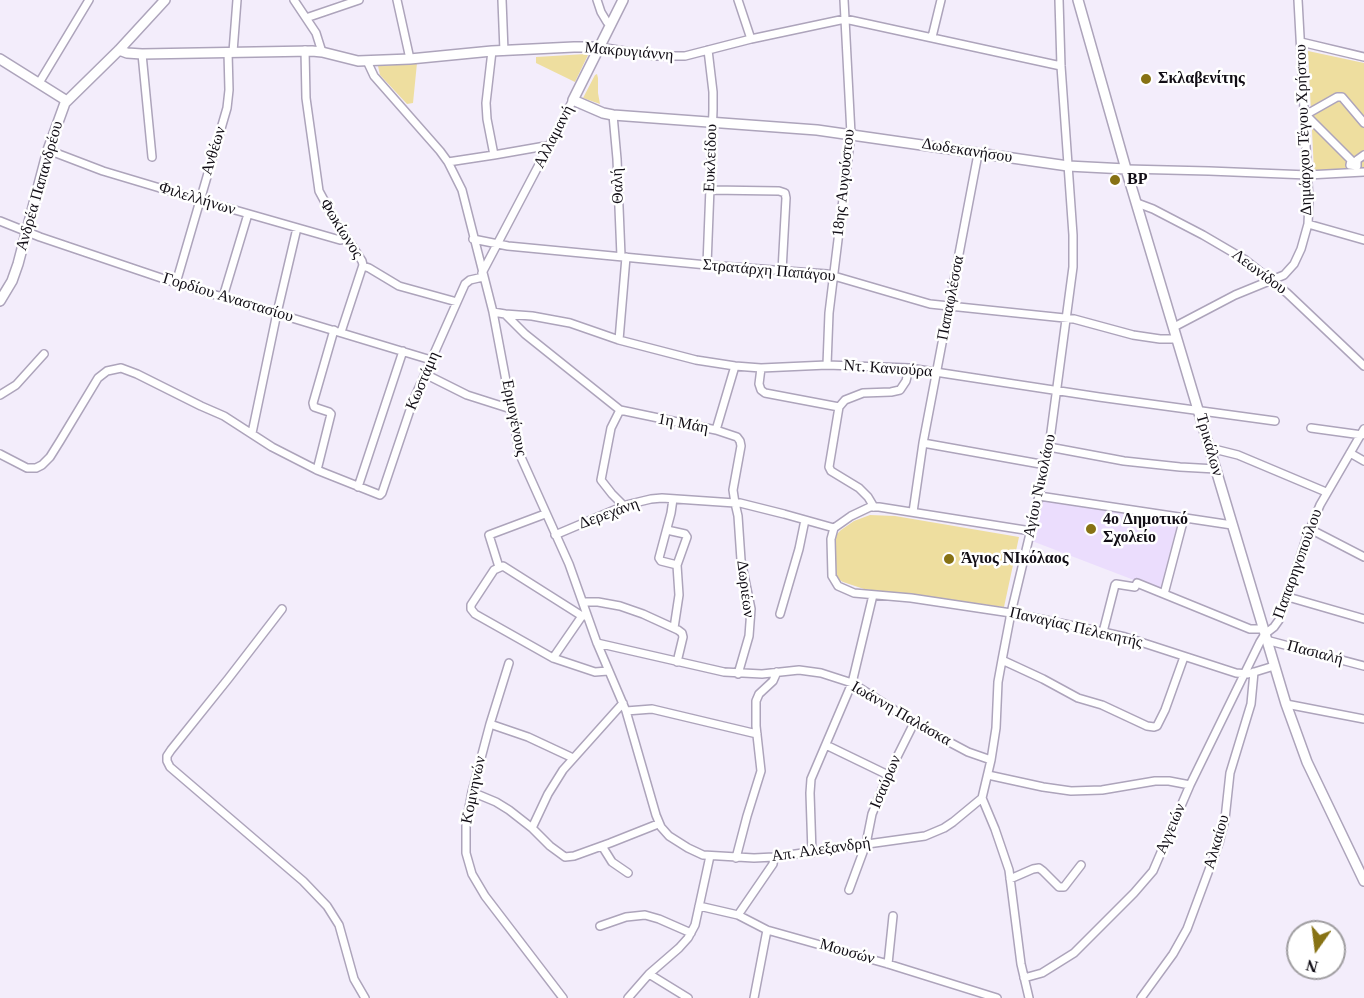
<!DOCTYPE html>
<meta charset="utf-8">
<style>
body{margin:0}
#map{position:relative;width:1364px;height:998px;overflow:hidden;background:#f3edfb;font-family:Georgia,serif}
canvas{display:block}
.north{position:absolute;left:1286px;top:920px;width:60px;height:60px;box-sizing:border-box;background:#fff;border:2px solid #a09ea1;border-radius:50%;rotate:194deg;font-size:16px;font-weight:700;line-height:24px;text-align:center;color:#110d15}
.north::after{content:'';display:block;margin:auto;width:21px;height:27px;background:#877214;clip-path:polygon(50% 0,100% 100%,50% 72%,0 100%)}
</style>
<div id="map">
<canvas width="1364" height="998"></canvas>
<div class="north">N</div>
</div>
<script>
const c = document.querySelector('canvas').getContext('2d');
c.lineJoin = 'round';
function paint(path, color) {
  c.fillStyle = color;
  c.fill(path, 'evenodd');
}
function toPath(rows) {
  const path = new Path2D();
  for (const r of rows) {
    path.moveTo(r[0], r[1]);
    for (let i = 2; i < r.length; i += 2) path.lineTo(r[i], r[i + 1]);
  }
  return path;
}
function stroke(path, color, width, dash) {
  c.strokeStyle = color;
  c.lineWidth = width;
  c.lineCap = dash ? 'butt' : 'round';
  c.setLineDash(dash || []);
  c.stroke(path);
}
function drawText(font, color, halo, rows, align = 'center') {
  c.font = font + ' Georgia,serif';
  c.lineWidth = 5;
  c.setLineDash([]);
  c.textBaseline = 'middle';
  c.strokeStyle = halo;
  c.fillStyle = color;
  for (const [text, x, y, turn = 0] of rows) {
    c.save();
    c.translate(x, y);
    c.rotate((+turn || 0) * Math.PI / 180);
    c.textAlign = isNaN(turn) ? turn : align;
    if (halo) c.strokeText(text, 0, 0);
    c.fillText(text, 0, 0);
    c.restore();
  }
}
const built = toPath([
 [1042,500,1178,521,1160,590,1032,541]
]);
const green = toPath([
 [1308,51,1364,63,1364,167,1314,171],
 [586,54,588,55,575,82,536,63,536,57],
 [417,63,413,103,407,104,380,75,378,66],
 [597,74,598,78,598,93,600,104,583,98,595,75],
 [870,515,895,516,1019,537,1004,607,864,589,843,582,838,579,835,573,835,540,837,534,841,530,854,521]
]);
const street = toPath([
 [294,0,316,33,322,52],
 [397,0,410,59],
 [502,0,504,51],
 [597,0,601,12,607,22,611,25],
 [738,0,751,39],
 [306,18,359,0],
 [932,37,941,0],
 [1301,42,1364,57],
 [599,47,656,56,685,56,751,39,845,19,1061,66],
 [305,50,306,98,319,191,332,215,362,261,363,265,341,332],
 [492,51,486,103,487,119,494,155],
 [233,52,237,0],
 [142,54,152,157],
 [367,61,374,76,440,151,448,162,462,190,493,312,520,455,569,564,597,643,626,711,656,815,661,827,669,836,688,848,703,855,754,858,774,857,925,836,944,828,953,822,982,798],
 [39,83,89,0],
 [613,115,617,159,621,256],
 [1364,123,1342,97,1337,97,1307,114,1309,118,1351,160,1350,165,1357,166,1357,160,1364,155],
 [48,150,103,171,200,200,340,240,347,239],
 [448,162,494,155,551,145],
 [1126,169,1209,171,1308,175,1364,172],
 [710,190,779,191,785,193,786,198,782,271],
 [1137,203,1153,209,1203,235,1244,259,1287,293,1364,366],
 [0,221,40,237,176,283,431,360],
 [1308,224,1364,240],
 [473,239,508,246,707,265,827,274,930,304,1074,319,1133,335,1160,339,1177,339],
 [707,265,713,110,713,92,708,50],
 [363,266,369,268,399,286,457,302],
 [482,273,573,100],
 [176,283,227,108,229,90,228,52],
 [223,297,248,214],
 [493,312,505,314,525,334,620,410,716,430,737,437,740,441,741,446,733,490,735,503,740,503,784,514,834,528],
 [505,314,532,316,570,323,619,340,696,360,735,366,761,368,827,365,909,368,1099,397,1275,421],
 [1174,327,1235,295,1284,275,1294,264,1301,249,1308,224,1309,201,1298,0],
 [619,340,626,257],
 [827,365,829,313,851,134,844,0],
 [761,368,759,384,761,390,765,393,839,407],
 [425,374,467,395,511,409],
 [0,395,16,385,44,354],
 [620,410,611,428,601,480,612,494,624,506],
 [1311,428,1362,435],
 [716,430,735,366],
 [252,433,277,313,297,228],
 [923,443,1046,465],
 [1049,447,1124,461,1180,467,1216,469],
 [1210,448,1238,455,1326,492],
 [1350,453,1364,461],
 [0,454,27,468,36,468,42,465,50,457,60,441,98,378,107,371,121,368,137,374,201,406,224,416,272,447,317,470,380,495,382,493,413,401,465,284,470,280,483,277],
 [317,470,331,414,329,412,314,407,313,403,334,330],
 [358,487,403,351],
 [1039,496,1232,525],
 [673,499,671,513,659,558,661,561,677,565,679,595,674,628],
 [874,507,868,497,859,488,831,471,829,467,839,407,845,400,863,393,891,392,900,390,906,381,909,368],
 [913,512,923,443,978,154],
 [1310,529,1364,557],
 [667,530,685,534,687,537,677,565],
 [1031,531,879,507,870,507,851,516,834,528,831,539,832,576,838,586,854,593,911,598,1011,613,1103,632,1125,637,1236,673,1248,674,1274,666],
 [555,535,626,505,651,499,662,498,735,503,738,516,741,560,751,609,749,636,738,674],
 [499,567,489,535,545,514],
 [1164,594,1184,518],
 [1288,597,1364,619],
 [583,602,598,602,620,606,643,614,678,630,682,633,683,637,677,662],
 [282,609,228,679,171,750,167,756,167,761,170,767,303,881,327,906,339,925,354,979,365,998],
 [780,614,799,549,805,520],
 [587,615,582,616,503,566,494,570,471,605,471,609,475,614,553,658,595,672,608,671],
 [1103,632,1115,585,1116,584,1135,587,1137,583,1250,629,1263,629],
 [1266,640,1364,666],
 [597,643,724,672,762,674,799,670,821,673,852,683,921,727,968,752,991,760],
 [553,658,582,616],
 [1002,660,1043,679,1078,698,1102,705,1147,726,1154,727,1157,726,1165,710,1184,657],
 [509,663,490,724,472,792,466,824,466,853,472,874,485,896,563,998],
 [1286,704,1364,719],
 [626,711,652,709,757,734],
 [490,724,528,737,573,758],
 [826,745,888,775],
 [988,775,1043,787,1071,791,1102,790,1155,781,1169,781,1190,785],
 [472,792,496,802,509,810,532,828,550,846,565,857,574,856,610,843,658,824],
 [532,828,548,794,563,770,623,703],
 [602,846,612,862,628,873],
 [812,853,810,793,811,779,852,683,873,595],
 [736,858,747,816,761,771,756,726,756,701,759,694,773,681,777,672],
 [1010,879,1033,869,1039,868,1043,871,1059,887,1064,887,1081,865],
 [849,890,866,844,872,814,888,775,914,723],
 [699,906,738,915,767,930,888,964,997,998],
 [738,915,773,864,774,857],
 [600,926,626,917,645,915,659,919,691,933],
 [888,964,893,916],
 [649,974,688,998],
 [1024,978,1042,973,1074,953,1134,893,1153,871,1190,785,1260,642,1265,634,1274,627,1279,620,1306,539,1320,505,1364,429],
 [628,998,649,974,679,948,688,938,695,925,710,856],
 [754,998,767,930],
 [1029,998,1021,964,1009,870,995,829,982,798,991,760,996,728,998,682,1002,660,1011,613,1039,496,1049,447,1073,267,1073,235,1061,66,1059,0],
 [1141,998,1173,954,1187,929,1219,843,1225,819,1230,773,1251,704,1254,672]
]);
const secondary = toPath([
 [623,0,573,100,603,113,613,115,817,130,1068,166,1126,169],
 [1078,0,1126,169,1286,704,1307,762,1364,881],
 [119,50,127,53,142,54,312,51,322,52,358,61,410,59,492,51,574,47,599,47],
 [0,59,67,101],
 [0,301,12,281,18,264,48,150,65,103,119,50,165,0]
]);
const markers = [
 [1146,79,6,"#877214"],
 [1115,180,6,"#877214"],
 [1091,529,6,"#877214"],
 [949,559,6,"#877214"]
];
const streetNames = [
 ["Μακρυγιάννη",629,52,5],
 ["Δημάρχου Τέγου Χρήστου",1304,130,-92],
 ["Αλλαμανή",554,137,-63],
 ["Ανθέων",214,151,-73],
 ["Δωδεκανήσου",967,151,9],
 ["Ευκλείδου",711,158,-88],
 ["18ης Αυγούστου",844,183,-84],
 ["Ανδρέα Παπανδρέου",40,186,-74],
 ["Θαλή",618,186,-92],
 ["Φιλελλήνων",197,199,17],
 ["Φωκίωνος",341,229,58],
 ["Στρατάρχη Παπάγου",769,271,5],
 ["Λεωνίδου",1259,272,37],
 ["Γορδίου Αναστασίου",228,298,17],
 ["Παπαφλέσσα",951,298,-79],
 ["Ντ. Κανιούρα",888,369,4],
 ["Κωστάμη",423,381,-67],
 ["Ερμογένους",514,418,79],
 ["1η Μάη",683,424,11],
 ["Τρικάλων",1209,445,74],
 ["Αγίου Νικολάου",1040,486,-78],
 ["Δερεχάνη",609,514,-20],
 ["Παπαρηγοπούλου",1298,564,-70],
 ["Δωριέων",745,589,83],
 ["Παναγίας Πελεκητής",1076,628,13],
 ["Πασιαλή",1315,653,15],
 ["Ιωάννη Παλάσκα",901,714,30],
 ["Ισαύρων",886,782,-67],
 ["Κομνηνών",474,790,-78],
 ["Αγγειών",1171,829,-67],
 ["Αλκαίου",1217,842,-74],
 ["Απ. Αλεξανδρή",821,850,-8],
 ["Μουσών",847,952,16]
];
const poiNames = [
 ["Σκλαβενίτης",1158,79],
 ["BP",1127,180],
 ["4ο Δημοτικό",1103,520],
 ["Σχολείο",1103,538],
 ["Άγιος ΝΙκόλαος",961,559]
];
paint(built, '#ebddfd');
paint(green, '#eede9f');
stroke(street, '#ada4bb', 10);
stroke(secondary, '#ada4bb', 12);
stroke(street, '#fff', 7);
stroke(secondary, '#fff', 9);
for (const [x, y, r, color] of markers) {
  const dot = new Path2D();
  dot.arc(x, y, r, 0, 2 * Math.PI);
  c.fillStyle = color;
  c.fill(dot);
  stroke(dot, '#fff', 2);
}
drawText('16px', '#110d15', '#fff', streetNames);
drawText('bold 16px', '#110d15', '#fff', poiNames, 'left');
</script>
